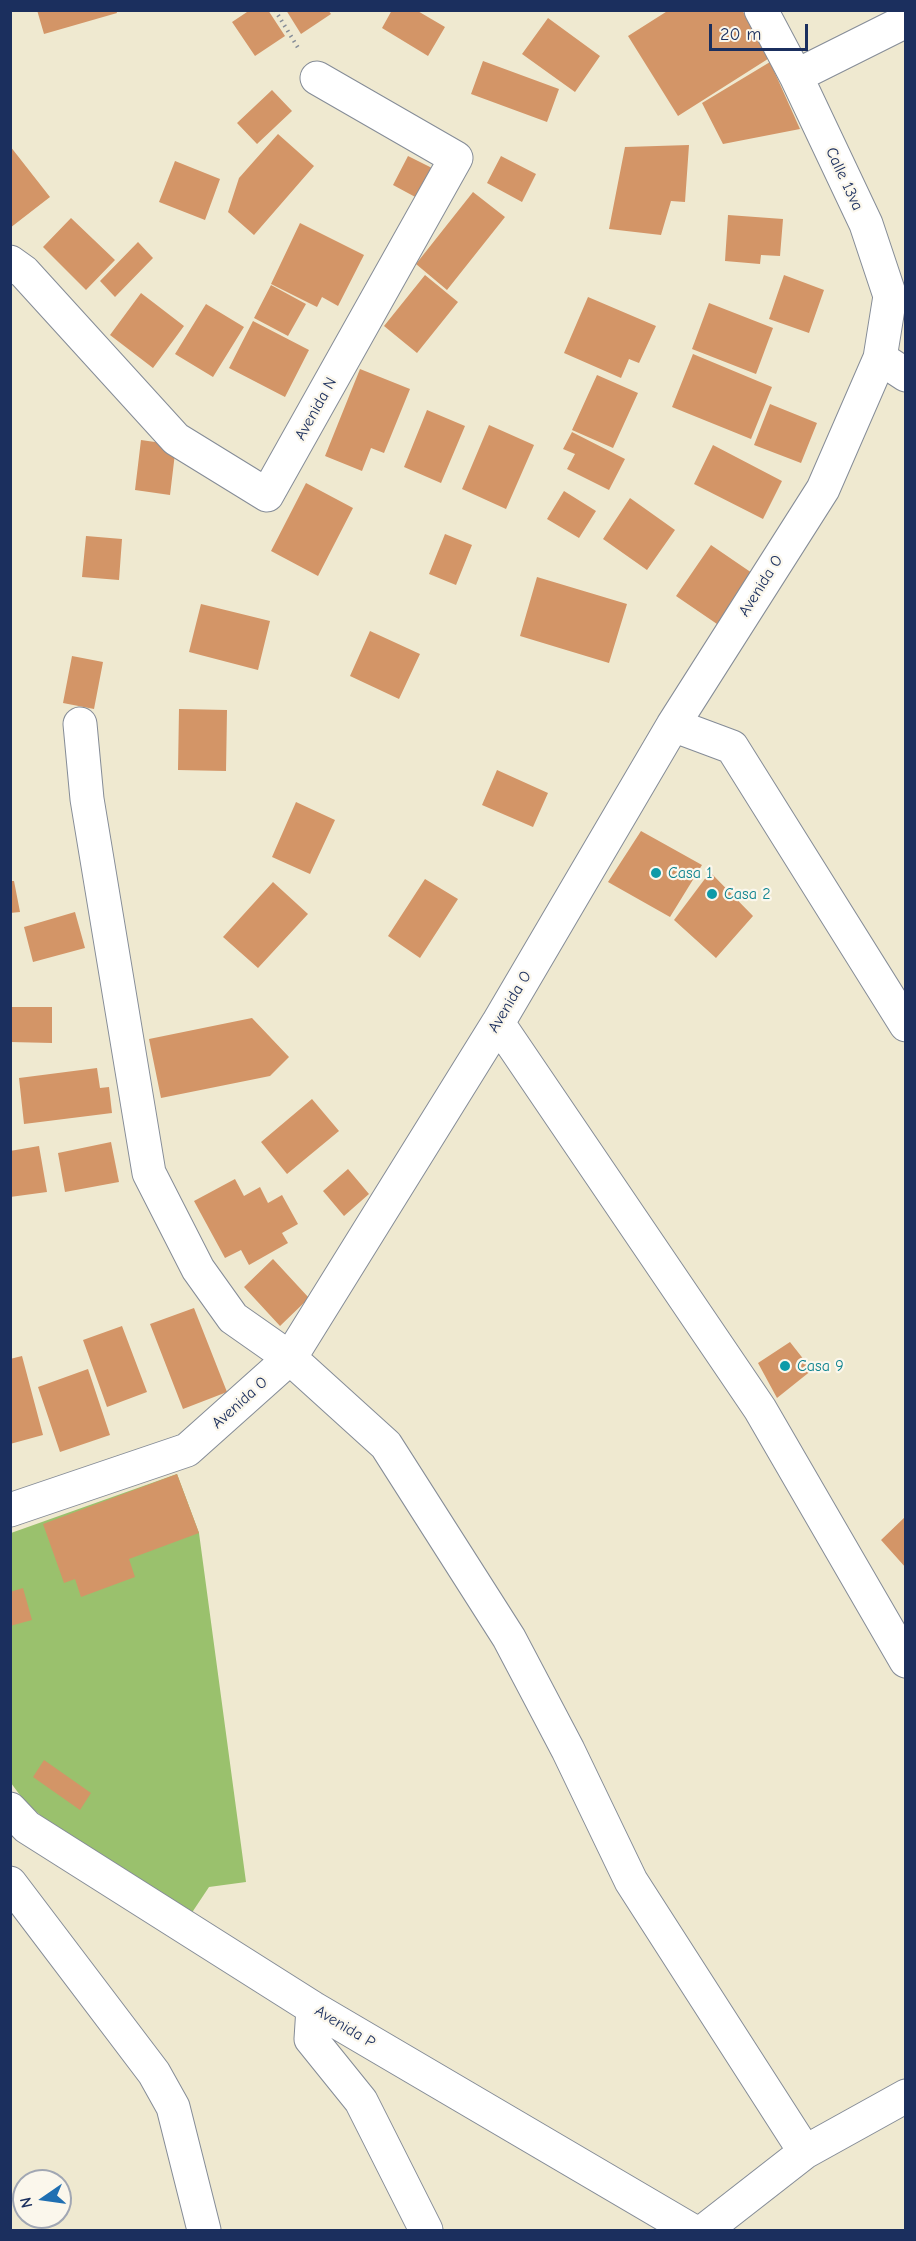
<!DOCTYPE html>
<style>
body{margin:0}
#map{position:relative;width:916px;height:2241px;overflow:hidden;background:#efe9d0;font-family:"Comic Neue",sans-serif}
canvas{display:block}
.frame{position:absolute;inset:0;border:12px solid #1b2f5e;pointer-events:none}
.north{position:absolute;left:12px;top:2169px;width:60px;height:60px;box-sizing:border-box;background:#fbf7ec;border:2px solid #a1a7b3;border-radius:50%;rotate:257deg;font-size:16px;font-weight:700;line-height:24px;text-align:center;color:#1b2f5e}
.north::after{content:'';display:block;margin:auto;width:21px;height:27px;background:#1f6fb2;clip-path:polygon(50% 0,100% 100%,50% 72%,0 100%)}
.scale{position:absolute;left:709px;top:24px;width:99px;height:27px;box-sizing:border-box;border:3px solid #1b2f5e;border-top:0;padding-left:8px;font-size:18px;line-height:21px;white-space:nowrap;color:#1b2f5e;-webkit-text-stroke:4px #fbf7ec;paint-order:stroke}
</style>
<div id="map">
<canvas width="916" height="2241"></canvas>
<div class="frame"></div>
<div class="north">N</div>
<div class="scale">20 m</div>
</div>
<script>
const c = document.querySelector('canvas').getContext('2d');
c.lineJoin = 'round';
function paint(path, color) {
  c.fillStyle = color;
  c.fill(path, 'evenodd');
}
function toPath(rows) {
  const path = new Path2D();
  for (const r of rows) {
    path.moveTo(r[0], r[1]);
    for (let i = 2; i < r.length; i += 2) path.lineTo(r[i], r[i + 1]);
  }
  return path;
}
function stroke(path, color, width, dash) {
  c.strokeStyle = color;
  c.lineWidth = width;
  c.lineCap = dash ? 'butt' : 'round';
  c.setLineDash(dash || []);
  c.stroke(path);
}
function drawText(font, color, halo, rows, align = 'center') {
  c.font = font + ' "Comic Neue",sans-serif';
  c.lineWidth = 4.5;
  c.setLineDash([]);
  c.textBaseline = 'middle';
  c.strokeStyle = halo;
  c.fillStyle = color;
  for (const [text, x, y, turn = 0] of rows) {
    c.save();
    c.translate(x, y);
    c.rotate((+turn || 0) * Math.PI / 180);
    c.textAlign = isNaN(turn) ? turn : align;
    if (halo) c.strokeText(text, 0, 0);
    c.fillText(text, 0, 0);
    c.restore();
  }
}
const green = toPath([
 [177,1474,199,1533,246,1882,209,1887,189,1917,68,1839,25,1802,11,1783,11,1533]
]);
const building = toPath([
 [37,10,116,10,117,13,44,34],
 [250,10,268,10,285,36,255,56,232,22],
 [286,10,328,10,331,14,301,34],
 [392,10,416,10,445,27,428,56,382,28],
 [669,10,742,10,771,57,678,116,628,36],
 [548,18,600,56,575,92,522,54],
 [483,61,559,89,547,122,471,94],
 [770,62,800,129,723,144,702,103],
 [272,90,292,111,257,144,237,123],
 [278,134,314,166,254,235,228,212,239,178],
 [689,145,685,202,671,201,661,235,609,229,625,147],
 [10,146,50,197,10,228],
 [408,156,434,169,419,199,393,185],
 [501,156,536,174,522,202,487,183],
 [175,161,220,179,205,220,159,202],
 [473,192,505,217,447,290,416,264],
 [728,215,783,219,780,256,761,255,760,264,725,261],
 [71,218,115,260,86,290,43,247],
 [300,223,364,255,338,306,322,297,317,307,271,284],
 [138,242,153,258,115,297,100,281],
 [425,275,458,302,417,353,384,326],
 [784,275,824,290,809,333,769,319],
 [271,285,306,304,288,336,254,318],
 [141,293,184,326,153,368,110,335],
 [588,297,656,326,639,363,629,359,621,378,564,353],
 [709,303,773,328,756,374,692,349],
 [206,304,244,327,213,377,175,354],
 [253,321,309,350,285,397,229,368],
 [693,354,772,387,751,439,672,407],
 [360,369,410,389,384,453,371,448,362,471,325,456],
 [597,375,638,393,613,448,572,430],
 [770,404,817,423,801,463,754,445],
 [427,410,465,426,441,483,404,467],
 [489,425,534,445,506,509,462,489],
 [572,432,625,459,609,490,567,469,575,454,563,449],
 [141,440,176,445,170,495,135,490],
 [713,445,782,481,763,519,694,484],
 [306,483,353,508,318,576,271,551],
 [564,491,596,511,579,538,547,519],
 [630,498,675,530,647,570,603,539],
 [445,534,472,545,456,585,429,574],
 [86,536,122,539,119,580,82,577],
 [711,545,752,573,717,624,676,596],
 [537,577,627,604,609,663,520,636],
 [201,604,270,621,258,670,189,652],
 [370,631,420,654,399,699,350,676],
 [72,656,103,662,94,709,63,703],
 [179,709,227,710,226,771,178,770],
 [497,770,548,793,533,827,482,805],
 [296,802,335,820,310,874,272,857],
 [641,831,702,865,670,917,608,882],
 [710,872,753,916,716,958,674,920],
 [425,879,458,899,420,958,388,936],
 [10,881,14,881,20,912,10,913],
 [273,882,308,914,258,968,223,937],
 [75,912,85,948,33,962,24,927],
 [10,1007,52,1007,52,1043,10,1042],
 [252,1018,289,1057,270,1076,161,1098,149,1039],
 [97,1068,100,1088,109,1087,112,1113,24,1124,19,1078],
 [312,1099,339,1131,287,1174,261,1142],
 [111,1142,119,1182,65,1192,58,1153],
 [39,1146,47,1192,10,1197,10,1151],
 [348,1169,369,1194,344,1216,323,1191],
 [235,1179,244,1196,260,1187,268,1203,282,1195,298,1224,282,1233,288,1243,249,1265,241,1250,225,1258,194,1201],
 [273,1259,309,1298,280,1326,244,1287],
 [194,1308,227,1392,183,1409,150,1324],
 [122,1326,147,1392,107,1407,83,1340],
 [790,1342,812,1370,777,1398,758,1363],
 [22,1356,43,1435,10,1444,10,1359],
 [88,1369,110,1435,60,1452,38,1387],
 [177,1474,199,1533,129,1559,135,1577,81,1597,75,1579,64,1583,43,1524],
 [906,1516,906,1568,881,1540],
 [23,1588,32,1620,10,1626,10,1592],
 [44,1760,91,1793,80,1810,33,1777]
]);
const path = toPath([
 [275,10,300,51]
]);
const street = toPath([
 [796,76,906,21],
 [10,262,24,272,176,439,267,495,456,158,317,78],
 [880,358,906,375],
 [80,724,87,799,149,1173,198,1269,233,1318,290,1358,386,1445,509,1638,568,1750,631,1881,805,2152,705,2230],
 [673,725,732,747,906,1025],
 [498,1023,760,1409,906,1661],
 [10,1510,187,1450,290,1358,498,1023,673,725,823,489,880,358,890,296,866,224,796,76,761,10],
 [10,1809,27,1827,313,2008,691,2230],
 [10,1883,154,2073,173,2107,204,2230],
 [313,2008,311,2039,361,2101,426,2230],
 [805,2152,906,2096]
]);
const markers = [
 [656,873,6,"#0f9aa8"],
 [712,894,6,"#0f9aa8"],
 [785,1366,6,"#0f9aa8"]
];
const streetNames = [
 ["Calle 13va",844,179,65],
 ["Avenida N",316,409,-61],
 ["Avenida O",761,586,-58],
 ["Avenida O",510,1002,-59],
 ["Avenida O",240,1403,-42],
 ["Avenida P",345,2027,31]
];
const cultureNames = [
 ["Casa 1",668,873],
 ["Casa 2",724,894],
 ["Casa 9",797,1366]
];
paint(green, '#9ac16d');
paint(building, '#d39567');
stroke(street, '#858c97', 35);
stroke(path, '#858c97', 4, [1.5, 4.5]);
stroke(street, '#fff', 33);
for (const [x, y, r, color] of markers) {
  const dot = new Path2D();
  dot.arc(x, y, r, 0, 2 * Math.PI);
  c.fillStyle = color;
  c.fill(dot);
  stroke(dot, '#fbf7ec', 2);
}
drawText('16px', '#1b2f5e', '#fbf7ec', streetNames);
drawText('16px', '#0d838f', '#fbf7ec', cultureNames, 'left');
</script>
